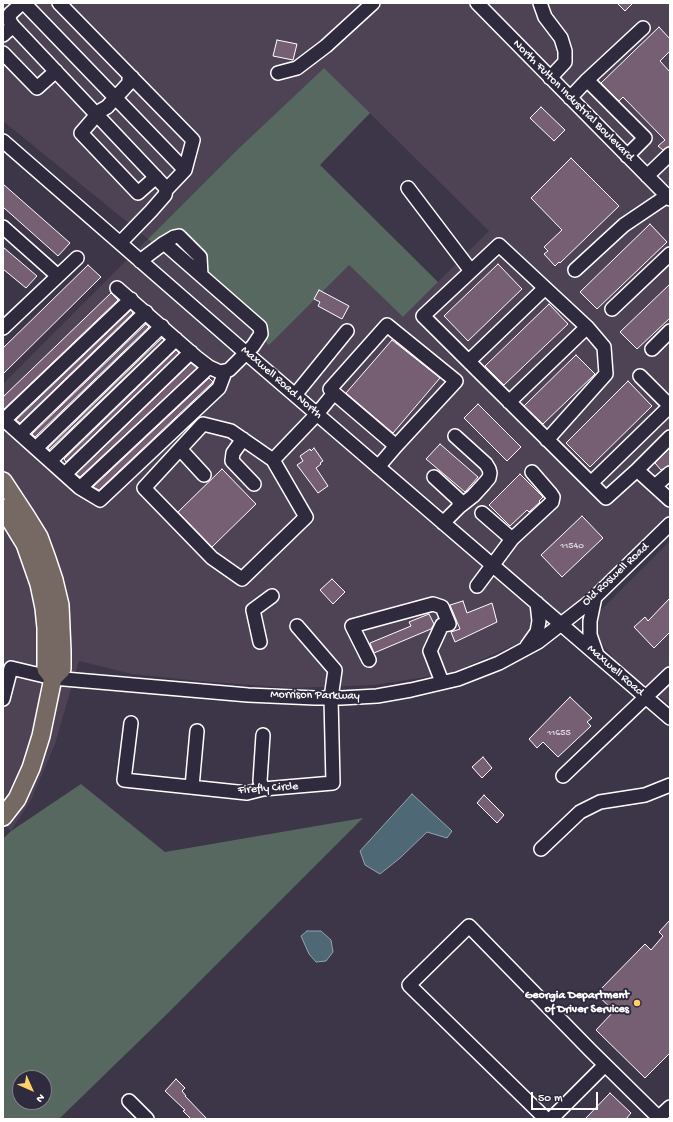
<!DOCTYPE html>
<style>
body{margin:0}
#map{position:relative;width:673px;height:1122px;overflow:hidden;background:#3d3548;font-family:"Gochi Hand",sans-serif}
canvas{display:block}
.frame{position:absolute;inset:0;border:4px solid #fff;pointer-events:none}
.north{position:absolute;left:12px;top:1070px;width:40px;height:40px;box-sizing:border-box;background:#2f2a3d;border:1px solid #827f8b;border-radius:50%;rotate:135deg;font-size:11px;font-weight:700;line-height:16px;text-align:center;color:#fff}
.north::after{content:'';display:block;margin:auto;width:14px;height:18px;background:#ffd166;clip-path:polygon(50% 0,100% 100%,50% 72%,0 100%)}
.scale{position:absolute;left:531px;top:1092px;width:67px;height:18px;box-sizing:border-box;border:2px solid #fff;border-top:0;padding-left:5px;font-size:12px;line-height:14px;white-space:nowrap;color:#fff;-webkit-text-stroke:3px #2f2a3d;paint-order:stroke}
</style>
<div id="map">
<canvas width="673" height="1122"></canvas>
<div class="frame"></div>
<div class="north">N</div>
<div class="scale">50 m</div>
</div>
<script>
const c = document.querySelector('canvas').getContext('2d');
c.lineJoin = 'round';
function paint(path, color) {
  c.fillStyle = color;
  c.fill(path, 'evenodd');
}
function toPath(rows) {
  const path = new Path2D();
  for (const r of rows) {
    path.moveTo(r[0], r[1]);
    for (let i = 2; i < r.length; i += 2) path.lineTo(r[i], r[i + 1]);
  }
  return path;
}
function stroke(path, color, width, dash) {
  c.strokeStyle = color;
  c.lineWidth = width;
  c.lineCap = dash ? 'butt' : 'round';
  c.setLineDash(dash || []);
  c.stroke(path);
}
function drawText(font, color, halo, rows, align = 'center') {
  c.font = font + ' "Gochi Hand",sans-serif';
  c.lineWidth = 4;
  c.setLineDash([]);
  c.textBaseline = 'middle';
  c.strokeStyle = halo;
  c.fillStyle = color;
  for (const [text, x, y, turn = 0] of rows) {
    c.save();
    c.translate(x, y);
    c.rotate((+turn || 0) * Math.PI / 180);
    c.textAlign = isNaN(turn) ? turn : align;
    if (halo) c.strokeText(text, 0, 0);
    c.fillText(text, 0, 0);
    c.restore();
  }
}
const built = toPath([
 [3,3,670,3,670,534,561,624,452,673,374,685,293,688,198,681,132,674,79,661,55,744,31,800,11,831,3,823,3,384,148,239,3,121],
 [324,68,489,231,403,317,349,265,148,239,237,150],
 [670,541,670,705,617,663,599,640,594,623,596,615]
]);
const green = toPath([
 [324,68,370,113,320,165,438,282,403,317,349,265,269,345,148,239,237,150],
 [81,784,165,852,363,818,166,1015,59,1119,3,1119,3,839,11,831],
 [20,1078,44,1078,44,1102,20,1102]
]);
const water = toPath([
 [412,794,452,831,447,838,427,832,400,858,380,874,365,865,360,851,412,794],
 [307,931,321,931,331,940,333,952,326,961,316,962,309,954,301,936,307,931]
]);
const building = toPath([
 [617,3,633,3,625,11,617,3],
 [659,27,670,39,670,51,660,61,670,72,670,146,663,150,658,146,665,140,623,97,619,101,601,83,659,27],
 [277,40,297,44,293,60,273,56,277,40],
 [541,107,565,130,554,141,530,118,541,107],
 [571,158,619,206,560,263,559,262,555,266,544,254,548,251,544,247,562,230,531,198,571,158],
 [3,184,70,243,58,256,3,207,3,184],
 [650,224,667,242,597,309,580,292,650,224],
 [3,247,37,276,26,288,3,269,3,247],
 [498,264,522,289,468,341,444,316,498,264],
 [88,265,101,277,3,374,3,348,88,265],
 [670,284,670,318,637,349,620,332,670,284],
 [319,290,349,306,342,319,318,306,320,302,314,299,319,290],
 [111,293,118,300,3,410,3,397,111,293],
 [549,304,568,324,504,385,485,366,549,304],
 [131,310,133,313,20,423,16,420,131,310],
 [146,324,149,327,35,437,32,434,146,324],
 [162,338,164,340,49,450,48,448,162,338],
 [392,340,440,378,393,433,346,393,392,340],
 [176,350,179,353,66,462,64,459,176,350],
 [576,355,595,374,543,424,524,406,576,355],
 [191,363,197,368,80,477,76,474,191,363],
 [209,378,213,382,212,383,99,490,93,487,209,378],
 [628,381,652,406,590,467,566,443,628,381],
 [478,404,521,447,507,461,464,418,478,404],
 [440,444,478,477,465,492,426,459,440,444],
 [314,448,323,461,320,463,321,464,316,468,328,486,318,493,297,465,303,461,300,456,310,449,311,451,314,448],
 [670,448,670,465,661,470,655,463,670,448],
 [222,469,256,504,212,547,178,512,222,469],
 [520,474,543,497,539,501,540,502,529,512,527,510,510,526,489,505,520,474],
 [582,516,603,538,562,577,541,555,582,516],
 [332,579,345,592,333,604,320,590,332,579],
 [670,598,670,632,654,648,634,627,645,617,648,621,670,598],
 [463,601,467,613,492,603,497,622,455,642,451,632,460,629,450,605,463,601],
 [429,614,434,624,431,629,374,653,370,643,411,626,409,622,429,614],
 [570,697,592,718,587,722,591,726,558,757,543,742,537,748,529,739,570,697],
 [483,757,492,768,482,778,472,767,483,757],
 [484,795,504,815,497,823,477,803,484,795],
 [670,920,670,1053,645,1078,596,1030,614,1011,596,994,645,944,651,950,663,936,659,932,670,920],
 [176,1079,185,1088,182,1091,186,1096,185,1096,207,1119,191,1119,183,1111,185,1110,165,1091,176,1079],
 [610,1093,631,1113,626,1119,585,1119,610,1093]
]);
const minor = toPath([
 [22,3,10,14,9,20,13,26,165,187,166,190,165,195,151,211,120,243],
 [24,3,185,170],
 [59,3,193,140,185,170,166,190],
 [477,3,670,199],
 [540,3,545,17,561,38,565,51,565,62,550,78],
 [3,35,13,26],
 [3,53,37,88,56,71],
 [278,73,297,68,326,46,373,3],
 [132,77,129,79,129,83,107,107,100,111,81,133,138,193,156,177],
 [587,80,643,28],
 [570,98,587,80,645,138,627,156],
 [3,141,246,353,670,718],
 [647,176,670,154],
 [408,188,471,271],
 [3,227,58,276],
 [164,243,174,237,179,236,200,257,201,275],
 [575,270,624,225,667,196],
 [117,288,196,357,209,367,220,372,229,370,253,346,261,334,260,327,164,243,140,261],
 [612,309,670,254],
 [3,328,77,258],
 [652,349,670,331],
 [469,361,545,288],
 [640,376,670,406],
 [295,395,347,331],
 [509,402,587,327],
 [3,419,80,488,209,367],
 [4,420,131,299],
 [20,434,146,312],
 [455,436,486,464,489,469,490,473,489,478,484,484,473,496,459,507],
 [243,439,233,453,232,461,254,484],
 [547,440,606,374,604,347,587,327,499,245,423,316,606,498,637,470,670,500],
 [36,448,162,326],
 [180,449,204,475],
 [273,460,231,431,203,424,144,488,212,558,242,579,306,517,273,460,317,414,334,393,330,389,387,325,456,381,396,446,334,393],
 [50,461,176,339],
 [378,467,396,446],
 [637,470,670,437],
 [65,474,191,352],
 [434,477,459,500,459,507,443,523],
 [591,483,670,406],
 [655,486,670,473],
 [80,488,100,500,219,388,225,372],
 [482,513,512,539],
 [477,586,512,539,552,502,553,497,551,494,532,472],
 [595,597,590,621,590,635,597,655],
 [260,642,253,610,272,596],
 [527,646,537,632,539,621,537,603],
 [369,660,352,626,433,604,442,607,449,624,442,625,430,651,442,682],
 [3,699,11,668,53,678,248,695,315,698,341,698,377,696,411,690,458,679,499,663,538,642,592,600,670,524],
 [131,723,124,780,247,793,263,789,333,783,331,698,335,670,297,626],
 [563,776,670,674],
 [192,787,197,731],
 [263,789,260,781,263,735],
 [541,849,580,812,600,802,645,795,670,785],
 [129,1101,147,1119],
 [546,1119,409,985,469,926,590,1050,659,1118],
 [551,1119,605,1065],
 [657,1119,670,1107]
]);
const major = toPath([
 [3,481,26,516,39,537,47,559,54,580,60,605,62,651,62,669,53,678,41,736,31,768,17,799,3,817],
 [3,508,25,544,39,584,44,608,46,628,46,669,53,678]
]);
const markers = [
 [637,1003,4,"#ffd166"]
];
const numberNames = [
 ["11540",572,546],
 ["11655",559,733]
];
const streetNames = [
 ["North Fulton Industrial Boulevard",573,101,45],
 ["Maxwell Road North",281,383,41],
 ["Old Roswell Road",616,575,-43],
 ["Maxwell Road",615,671,41],
 ["Morrison Parkway",315,696,1],
 ["Firefly Circle",268,789,-4]
];
const poiNames = [
 ["Georgia Department",629,996],
 ["of Driver Services",629,1010]
];
paint(built, '#4e4255');
paint(green, '#576860');
paint(water, '#4e6876');
stroke(water, '#95a4ad', 1);
paint(building, '#765f73');
stroke(building, '#fff', 1);
stroke(minor, '#fff', 16);
stroke(major, '#fff', 20);
stroke(minor, '#2f2a3d', 13);
stroke(major, '#766964', 17);
for (const [x, y, r, color] of markers) {
  const dot = new Path2D();
  dot.arc(x, y, r, 0, 2 * Math.PI);
  c.fillStyle = color;
  c.fill(dot);
  stroke(dot, '#2f2a3d', 1.5);
}
drawText('10px', '#ddd7dc', null, numberNames);
drawText('12px', '#fff', '#2f2a3d', streetNames);
drawText('bold 12px', '#fff', '#2f2a3d', poiNames, 'right');
</script>
